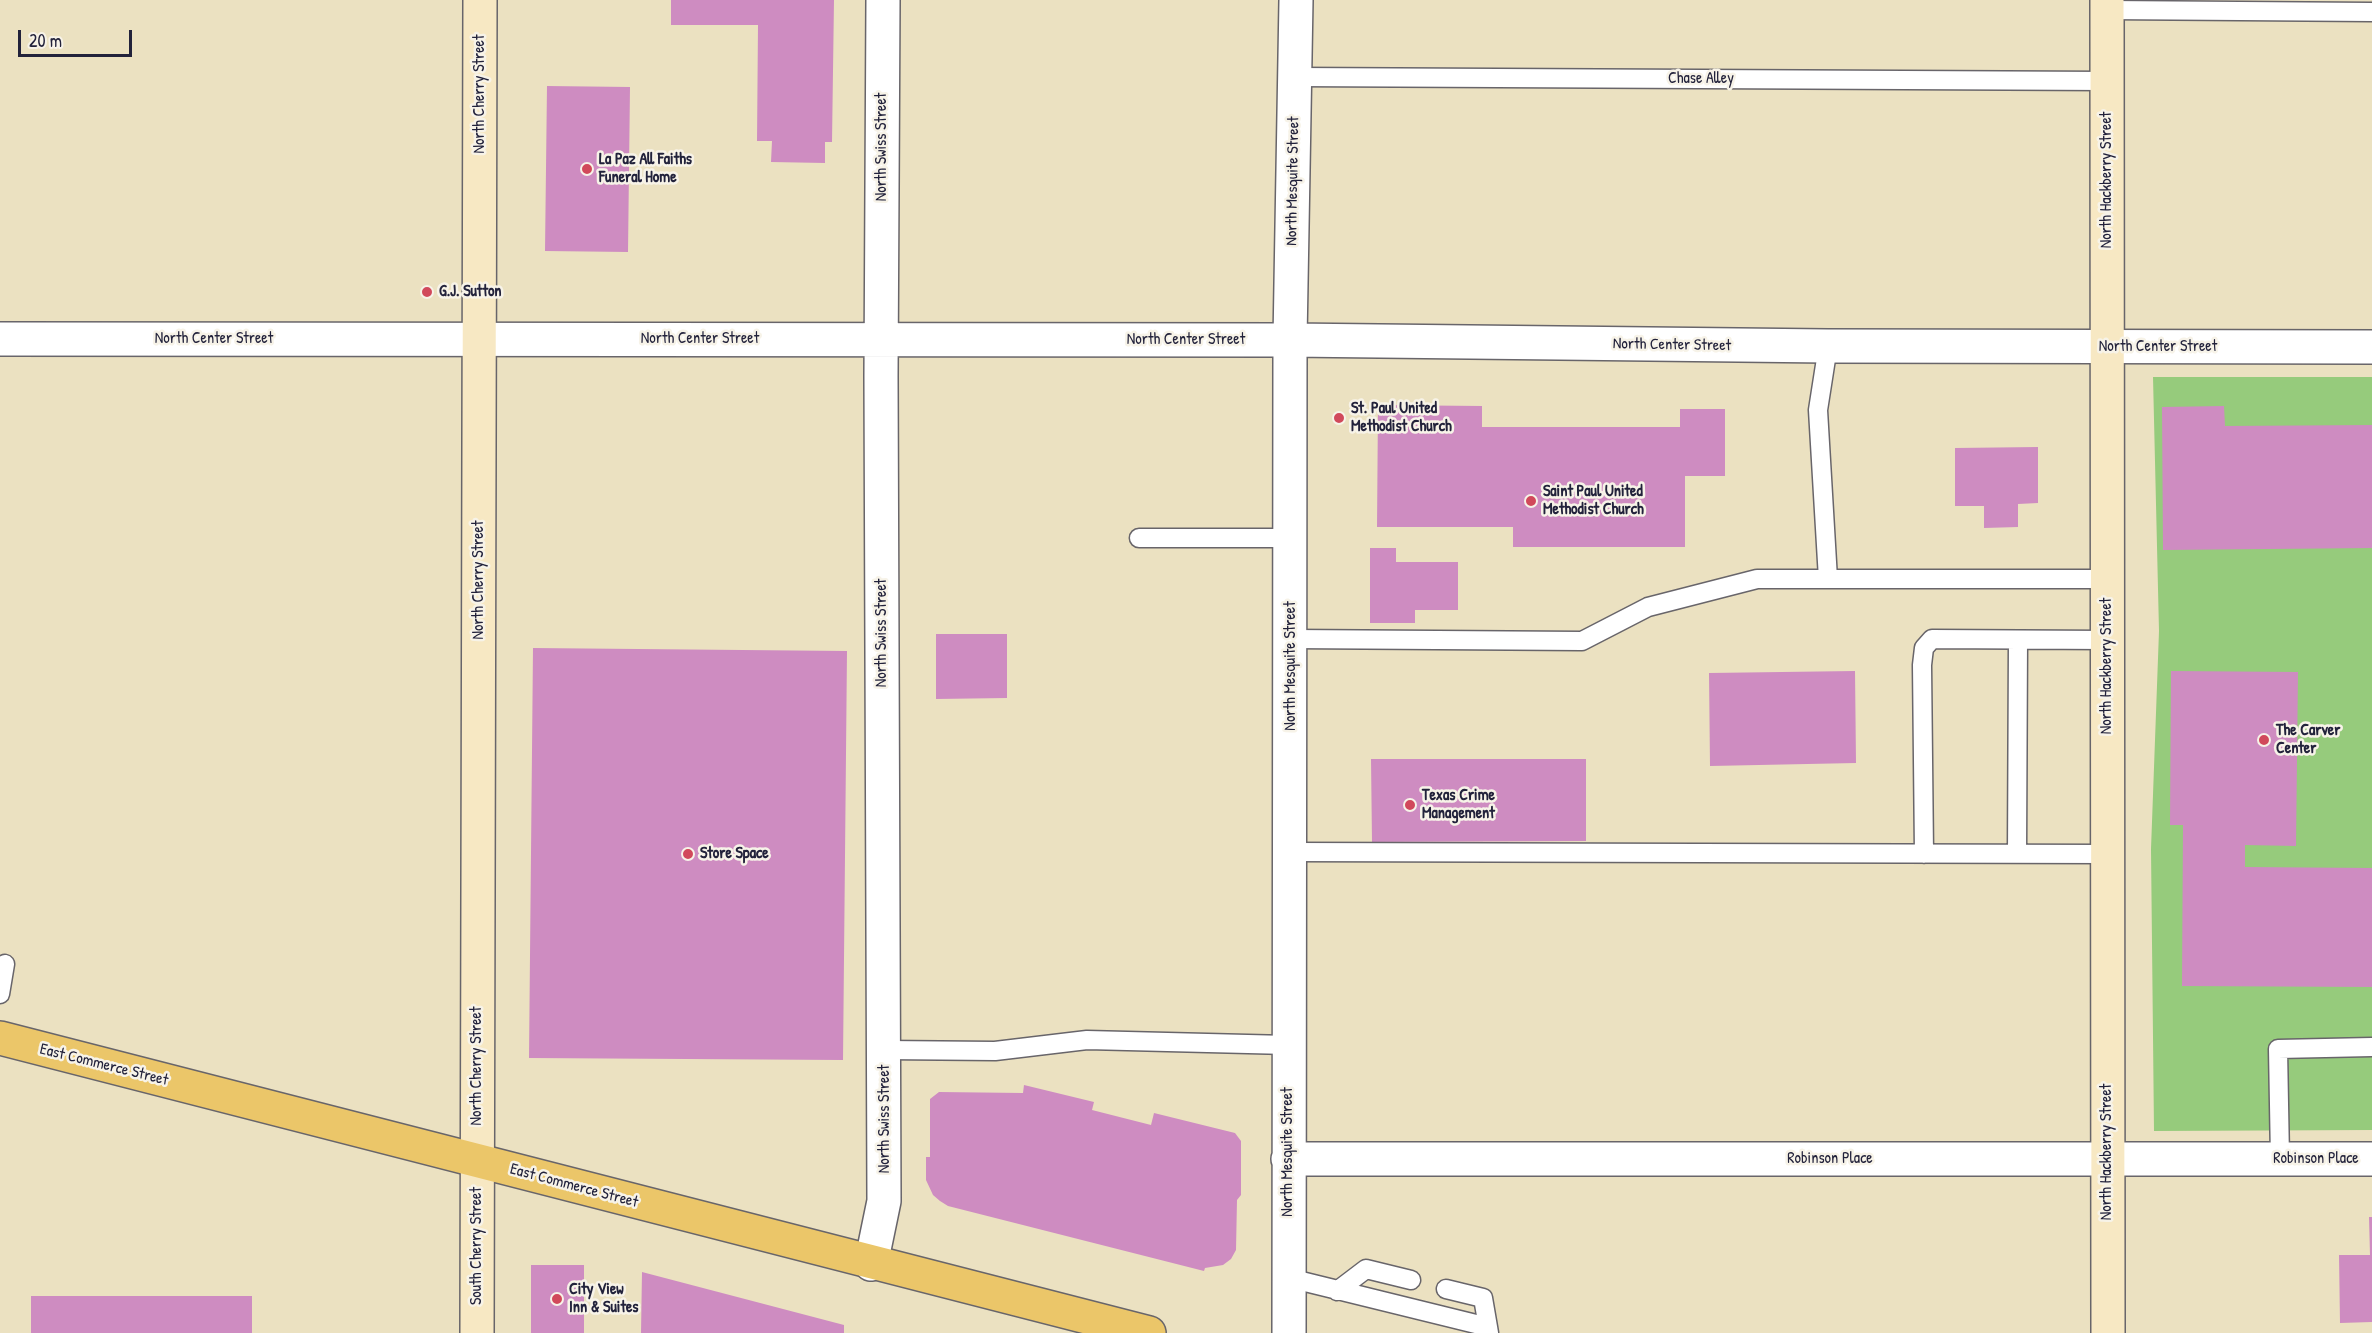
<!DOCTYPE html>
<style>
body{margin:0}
#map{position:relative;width:2372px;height:1333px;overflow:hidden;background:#ebe1c1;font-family:"Patrick Hand",sans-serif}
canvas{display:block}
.scale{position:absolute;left:18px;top:30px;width:114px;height:27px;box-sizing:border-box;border:3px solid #22223b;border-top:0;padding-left:8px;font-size:18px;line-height:21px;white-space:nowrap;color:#22223b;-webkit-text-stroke:4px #f7f3e8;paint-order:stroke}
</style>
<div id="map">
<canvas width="2372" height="1333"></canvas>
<div class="scale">20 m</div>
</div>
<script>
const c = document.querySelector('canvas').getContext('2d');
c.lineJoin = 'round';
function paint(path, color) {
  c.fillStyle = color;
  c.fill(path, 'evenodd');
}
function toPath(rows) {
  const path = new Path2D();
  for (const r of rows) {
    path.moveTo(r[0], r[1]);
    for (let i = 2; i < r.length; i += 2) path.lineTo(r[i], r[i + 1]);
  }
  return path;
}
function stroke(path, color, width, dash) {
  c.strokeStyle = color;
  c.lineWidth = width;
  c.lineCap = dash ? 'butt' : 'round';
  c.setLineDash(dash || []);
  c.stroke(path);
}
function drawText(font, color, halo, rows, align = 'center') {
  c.font = font + ' "Patrick Hand",sans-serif';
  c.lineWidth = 5;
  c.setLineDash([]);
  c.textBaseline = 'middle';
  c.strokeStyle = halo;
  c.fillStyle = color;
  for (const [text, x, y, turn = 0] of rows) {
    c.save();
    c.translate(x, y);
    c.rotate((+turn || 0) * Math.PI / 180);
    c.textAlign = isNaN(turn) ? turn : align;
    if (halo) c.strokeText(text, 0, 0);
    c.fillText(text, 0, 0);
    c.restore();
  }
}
const green = toPath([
 [2153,377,2372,377,2372,1130,2154,1131,2151,849,2159,631]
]);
const building = toPath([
 [671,0,834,0,832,142,825,142,825,163,771,162,772,141,757,141,758,25,671,25],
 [547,86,630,87,628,252,545,251],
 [1378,405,1482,406,1482,427,1680,427,1680,409,1725,409,1725,476,1685,476,1685,547,1513,547,1513,527,1377,527],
 [2224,406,2225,426,2372,425,2372,548,2163,550,2162,407],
 [2038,447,2038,503,2018,504,2018,527,1984,528,1984,506,1955,506,1955,448],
 [1370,548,1396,548,1396,562,1458,562,1458,610,1415,610,1415,623,1370,623],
 [936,634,1007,634,1007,698,936,699],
 [533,648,847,651,843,1060,529,1058],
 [1855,671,1856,763,1710,766,1709,673],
 [2171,671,2298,672,2296,846,2245,845,2245,867,2372,868,2372,987,2182,986,2183,825,2170,825],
 [1371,759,1586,759,1586,841,1372,842],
 [1024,1085,1094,1102,1092,1110,1151,1125,1154,1113,1235,1133,1241,1141,1241,1195,1237,1200,1236,1250,1231,1259,1223,1265,1205,1268,1204,1271,948,1206,940,1201,933,1195,926,1180,926,1157,930,1157,930,1099,939,1092,1023,1093],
 [2369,1217,2372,1217,2372,1322,2340,1323,2339,1255,2370,1255],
 [531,1265,584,1265,584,1333,531,1333],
 [642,1272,844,1325,844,1333,641,1333],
 [31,1296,252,1296,252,1333,31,1333]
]);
const lane = toPath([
 [2107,10,2372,12],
 [1294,77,2107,81],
 [1828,346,1818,410,1828,579],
 [1139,538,1290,538],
 [1291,639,1582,641,1648,607,1757,579,2107,579],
 [1289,852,2107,854],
 [1924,854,1922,665,1924,648,1932,639,2107,640],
 [2017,854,2018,640],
 [0,994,5,964],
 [885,1050,995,1051,1087,1040,1288,1045],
 [2280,1159,2278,1049,2372,1047],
 [1289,1278,1488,1327,1489,1333],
 [1446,1289,1483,1298,1488,1327],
 [1337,1291,1366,1269,1411,1280]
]);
const street = toPath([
 [0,339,1290,340,1828,346,2372,347],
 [1288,1159,2372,1159],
 [871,1264,884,1201,881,376,883,0],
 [1289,1333,1290,340,1296,0]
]);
const secondary = toPath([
 [2107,0,2108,1333],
 [477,1333,480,0]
]);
const primary = toPath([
 [0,1038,1149,1333]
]);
const markers = [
 [587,169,6,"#d1495b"],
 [427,292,6,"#d1495b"],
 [1339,418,6,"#d1495b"],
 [1531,501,6,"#d1495b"],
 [2264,740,6,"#d1495b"],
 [1410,805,6,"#d1495b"],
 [688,854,6,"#d1495b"],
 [557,1299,6,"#d1495b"]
];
const streetNames = [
 ["Chase Alley",1701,79],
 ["North Cherry Street",480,94,-90],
 ["North Swiss Street",882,147,-90],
 ["North Hackberry Street",2107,180,-90],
 ["North Mesquite Street",1293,181,-89],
 ["North Center Street",214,339],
 ["North Center Street",700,339],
 ["North Center Street",1186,340],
 ["North Center Street",1672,345,1],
 ["North Center Street",2158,347],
 ["North Cherry Street",479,580,-90],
 ["North Swiss Street",882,633,-90],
 ["North Mesquite Street",1291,666,-90],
 ["North Hackberry Street",2107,666,-90],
 ["East Commerce Street",104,1065,14],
 ["North Cherry Street",477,1066,-90],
 ["North Swiss Street",885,1119,-90],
 ["North Mesquite Street",1288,1152,-90],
 ["North Hackberry Street",2107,1152,-90],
 ["Robinson Place",1830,1159],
 ["Robinson Place",2316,1159],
 ["East Commerce Street",574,1186,15],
 ["South Cherry Street",477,1246,-90]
];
const poiNames = [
 ["La Paz All Faiths",599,160],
 ["Funeral Home",599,178],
 ["G.J. Sutton",439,292],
 ["St. Paul United",1351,409],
 ["Methodist Church",1351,427],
 ["Saint Paul United",1543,492],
 ["Methodist Church",1543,510],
 ["The Carver",2276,731],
 ["Center",2276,749],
 ["Texas Crime",1422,796],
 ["Management",1422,814],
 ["Store Space",700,854],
 ["City View",569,1290],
 ["Inn & Suites",569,1308]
];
paint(green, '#96cb7c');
paint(building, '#ce8cc1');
stroke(lane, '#68656a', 21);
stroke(street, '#68656a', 36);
stroke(secondary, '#68656a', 36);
stroke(primary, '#68656a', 36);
stroke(lane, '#fff', 18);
stroke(street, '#fff', 33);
stroke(secondary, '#f7e8c3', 33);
stroke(primary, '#ebc669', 33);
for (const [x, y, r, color] of markers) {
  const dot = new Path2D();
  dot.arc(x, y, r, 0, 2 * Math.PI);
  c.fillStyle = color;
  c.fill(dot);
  stroke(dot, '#f7f3e8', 2);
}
drawText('16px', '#22223b', '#f7f3e8', streetNames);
drawText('bold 16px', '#22223b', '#f7f3e8', poiNames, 'left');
</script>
